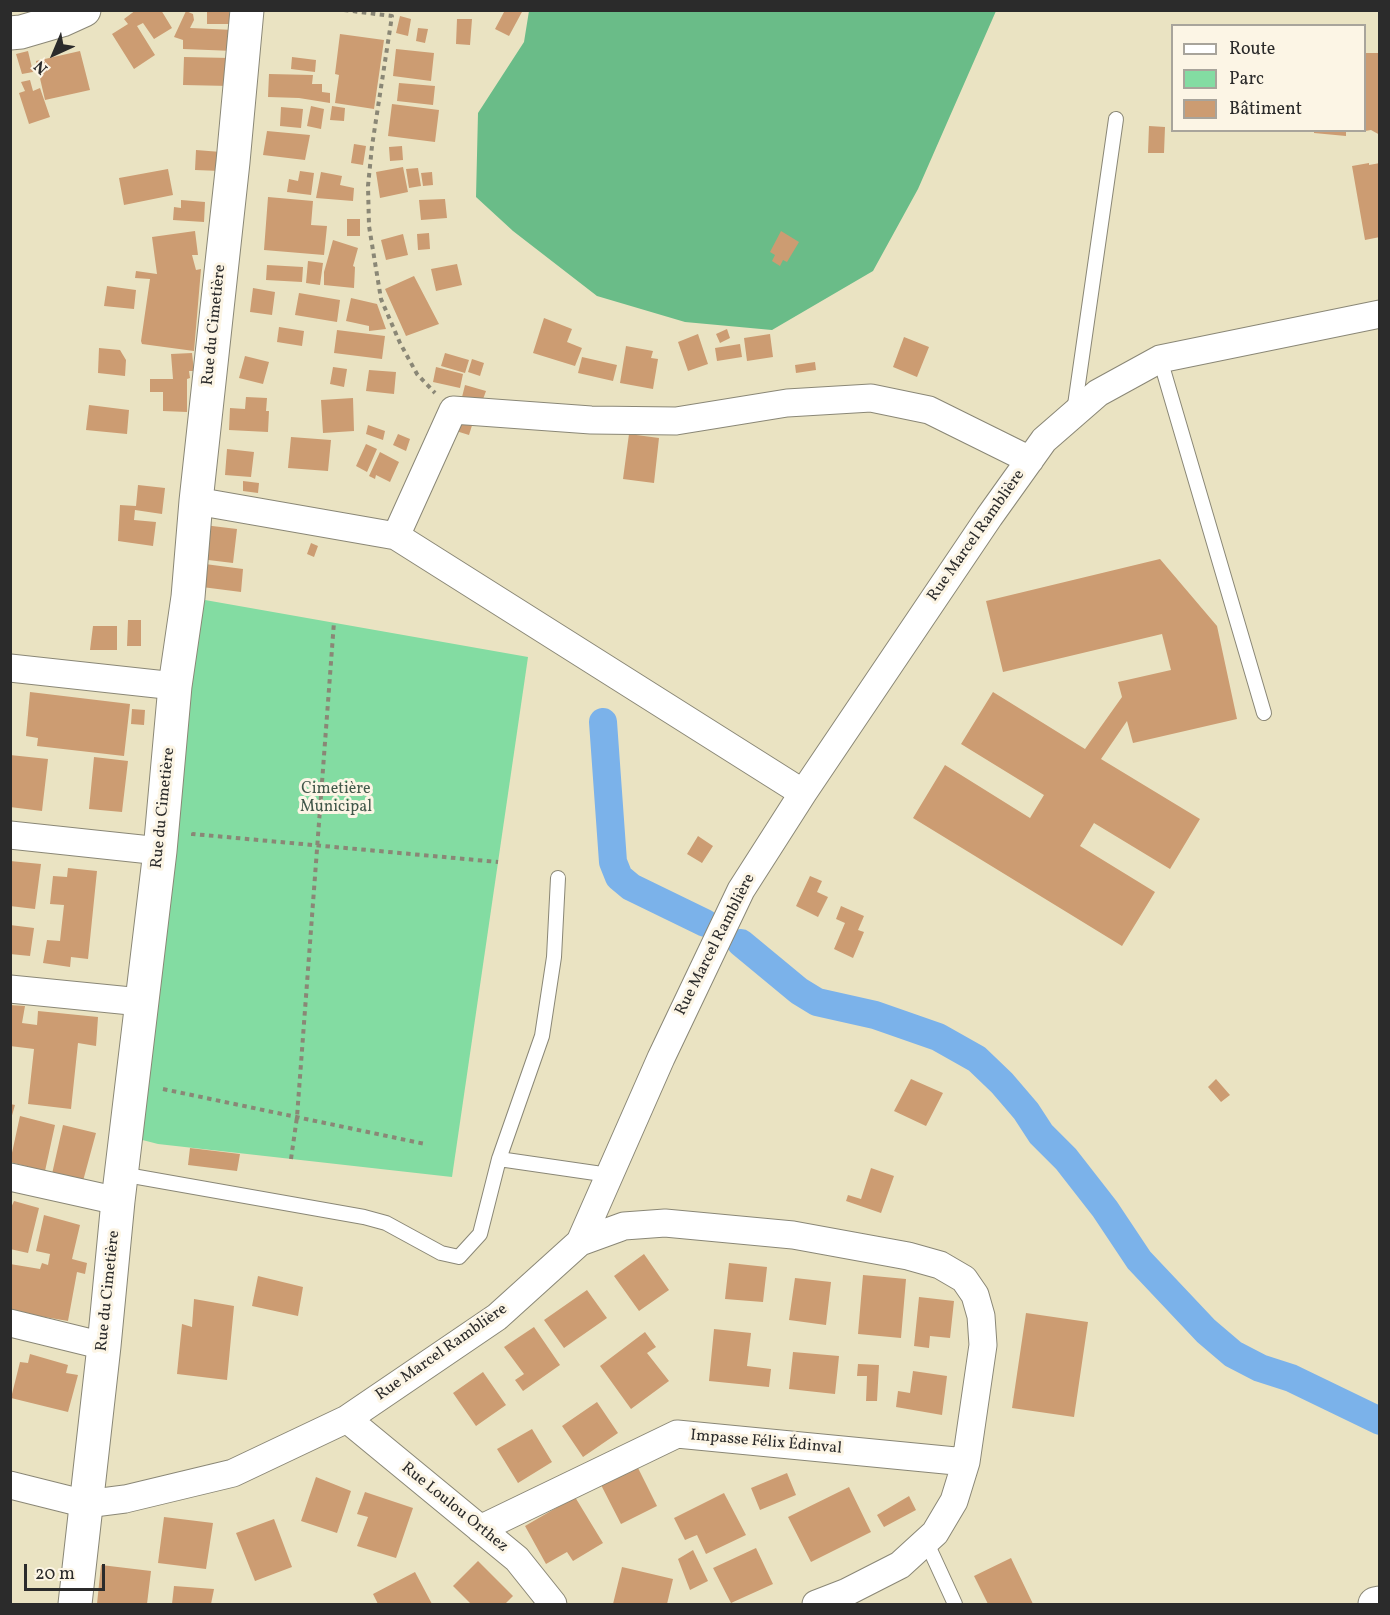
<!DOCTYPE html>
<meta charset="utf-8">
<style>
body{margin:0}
#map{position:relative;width:1390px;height:1615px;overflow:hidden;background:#eae3c2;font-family:Vollkorn,serif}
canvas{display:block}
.frame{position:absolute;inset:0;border:12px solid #2b2b2b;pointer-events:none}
.legend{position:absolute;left:1171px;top:24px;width:195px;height:108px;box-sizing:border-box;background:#fcf5e5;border:2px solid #a8a49b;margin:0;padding:8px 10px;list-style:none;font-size:18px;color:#2b2b2b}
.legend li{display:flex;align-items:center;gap:12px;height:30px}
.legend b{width:30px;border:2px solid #a8a49b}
.north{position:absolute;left:24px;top:24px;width:60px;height:60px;-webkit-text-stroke:4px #fcf5e5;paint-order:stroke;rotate:224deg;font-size:16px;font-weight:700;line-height:24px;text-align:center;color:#2b2b2b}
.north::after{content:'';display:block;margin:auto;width:21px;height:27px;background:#2b2b2b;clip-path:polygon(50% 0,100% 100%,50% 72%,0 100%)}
.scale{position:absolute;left:24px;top:1564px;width:81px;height:27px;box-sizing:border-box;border:3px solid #2b2b2b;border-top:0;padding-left:8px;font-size:18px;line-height:21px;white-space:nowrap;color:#2b2b2b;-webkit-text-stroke:4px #fcf5e5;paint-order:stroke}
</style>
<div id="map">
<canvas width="1390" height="1615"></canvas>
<div class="frame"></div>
<ul class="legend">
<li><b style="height:8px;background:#fff"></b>Route</li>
<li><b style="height:16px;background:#83dca2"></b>Parc</li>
<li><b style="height:16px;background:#cc9c72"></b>Bâtiment</li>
</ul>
<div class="north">N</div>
<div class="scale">20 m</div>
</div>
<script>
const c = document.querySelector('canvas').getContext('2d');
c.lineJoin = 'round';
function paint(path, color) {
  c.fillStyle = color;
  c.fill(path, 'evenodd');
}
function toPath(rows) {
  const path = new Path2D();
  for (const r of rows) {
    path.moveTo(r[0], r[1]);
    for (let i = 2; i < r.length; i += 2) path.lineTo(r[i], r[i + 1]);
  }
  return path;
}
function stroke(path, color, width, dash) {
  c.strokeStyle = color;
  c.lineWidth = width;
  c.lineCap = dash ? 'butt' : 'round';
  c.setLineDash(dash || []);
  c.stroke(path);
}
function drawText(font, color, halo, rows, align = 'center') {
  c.font = font + ' Vollkorn,serif';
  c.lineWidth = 6;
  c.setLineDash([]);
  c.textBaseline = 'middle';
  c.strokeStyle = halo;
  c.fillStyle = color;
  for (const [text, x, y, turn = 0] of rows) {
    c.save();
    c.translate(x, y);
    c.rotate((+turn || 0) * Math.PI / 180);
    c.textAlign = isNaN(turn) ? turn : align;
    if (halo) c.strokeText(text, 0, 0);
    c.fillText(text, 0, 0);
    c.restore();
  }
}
const green = toPath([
 [188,597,528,657,452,1177,158,1144,127,1136]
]);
const forest = toPath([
 [529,11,996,11,918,189,873,271,772,330,685,322,597,296,513,231,476,197,478,113,524,42]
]);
const canal = toPath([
 [603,722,613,862,619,877,631,887,705,923],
 [741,943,799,991,817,1002,875,1015,938,1037,977,1059,1002,1083,1026,1111,1041,1134,1066,1159,1105,1209,1139,1260,1206,1331,1233,1354,1260,1368,1291,1378,1380,1421]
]);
const building = toPath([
 [136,10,161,10,172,28,154,39,143,23,137,26,155,55,134,69,112,34,128,24,124,19],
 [207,10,229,10,230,24,207,24],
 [502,10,523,10,509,36,495,29,504,12],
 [186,11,193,14,194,20,190,28,234,30,234,51,183,49,183,40,174,37],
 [400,16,411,19,408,36,396,33],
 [457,19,472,19,470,45,456,44],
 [418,28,428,29,425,43,416,41],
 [340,34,384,40,374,109,335,103,339,75,335,74],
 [396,49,434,53,431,81,393,76],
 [28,51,33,72,22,74,16,54],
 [80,51,90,90,45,100,36,61],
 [1366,53,1380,53,1380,135,1371,130,1365,131],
 [184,57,230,58,230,86,183,85],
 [292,57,316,60,315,72,291,69],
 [269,74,313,75,312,84,322,84,322,92,330,93,330,103,299,98,268,97],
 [30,80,33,91,40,88,50,117,29,124,19,93,25,91,21,82],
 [399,83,435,86,433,105,397,101],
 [392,104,439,110,435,142,388,136],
 [311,106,324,109,321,129,307,126],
 [332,106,345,108,344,121,330,120],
 [281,107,303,109,301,128,280,126],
 [1149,126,1165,127,1164,153,1148,153],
 [1314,130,1346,130,1346,136,1314,133],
 [267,131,310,135,305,160,263,155],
 [354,144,366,146,363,165,351,163],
 [402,146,403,160,390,161,389,147],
 [196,150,221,152,221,171,195,170],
 [1369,163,1369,165,1380,163,1380,237,1365,240,1352,166],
 [403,167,408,192,380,198,376,172],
 [418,168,421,186,409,188,406,169],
 [168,169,173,195,124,205,119,178],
 [300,171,314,173,311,195,287,192,289,179,298,181],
 [321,172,342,176,340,185,354,188,353,201,316,198],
 [432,172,433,185,423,186,421,173],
 [268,197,313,201,311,225,327,226,324,255,264,250],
 [445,199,447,218,421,220,419,200],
 [181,200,205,202,204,222,173,220,174,207,181,208],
 [347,219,360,219,360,236,347,236],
 [195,231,198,255,192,255,196,270,201,269,194,351,142,344,141,341,150,279,135,278,136,271,157,274,152,237],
 [781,231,799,242,787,262,783,260,780,266,772,261,775,255,770,252],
 [429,233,430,249,418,250,417,234],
 [403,234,408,255,386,260,381,240],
 [333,240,358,248,353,266,355,267,354,288,324,285,324,272],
 [308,261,323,263,320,285,306,283],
 [457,264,462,285,436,291,431,269],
 [267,265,303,267,302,282,266,280],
 [414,276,439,324,406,336,385,289],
 [107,286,136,290,134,309,104,306],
 [253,288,275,292,272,315,250,312],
 [299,293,340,300,337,322,295,315],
 [351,298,377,304,386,329,369,331,369,326,346,321],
 [544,318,572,329,567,342,582,348,575,366,533,353],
 [279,327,304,331,302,346,277,342],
 [727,329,730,338,720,343,716,334],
 [337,330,385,336,382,359,334,353],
 [698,334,708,364,688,371,678,342],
 [770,334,773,357,747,361,744,338],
 [904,337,929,347,917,377,893,367],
 [740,344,742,357,717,361,715,348],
 [626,346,653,351,651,358,658,359,653,389,620,383],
 [99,348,120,350,126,360,125,376,98,373],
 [192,353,194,371,189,371,190,378,187,379,187,412,163,411,163,392,150,392,150,379,173,379,171,354],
 [445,353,469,360,465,373,441,366],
 [245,356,269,362,263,384,239,378],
 [582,357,617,365,613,381,578,373],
 [472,359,484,363,480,376,468,372],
 [815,362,816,370,796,373,795,365],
 [333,367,347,369,344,387,330,384],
 [436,367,463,374,460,388,433,382],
 [369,370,396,372,394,394,366,391],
 [465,385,486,391,482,402,462,397],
 [246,397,267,398,266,411,269,411,268,432,229,430,230,408,245,409],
 [353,398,354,431,323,433,321,400],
 [89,405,129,410,127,434,86,430],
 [461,415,474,419,469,435,456,431],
 [368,425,385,431,383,440,366,434],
 [398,434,410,439,406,451,393,445],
 [629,434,659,438,654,483,623,479],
 [291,437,331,440,328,471,288,468],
 [366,444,377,449,367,472,356,466],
 [227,449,254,452,251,477,225,475],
 [380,452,399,462,390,482,376,475,375,479,369,476],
 [243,481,259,483,258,493,243,491],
 [138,485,165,488,162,514,135,510,134,520,156,522,153,546,118,541,120,505,136,506],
 [204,525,237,529,233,563,200,559],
 [311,543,318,546,314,557,307,554],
 [1160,559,1217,626,1237,719,1133,743,1127,721,1101,759,1200,819,1170,869,1094,823,1080,846,1155,892,1122,946,913,818,945,765,1030,818,1044,795,961,744,993,692,1085,749,1122,697,1118,682,1171,670,1162,634,1003,672,986,601],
 [205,564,243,569,241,592,202,587],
 [128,620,141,620,141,646,127,646],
 [93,626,117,626,117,650,90,650],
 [30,692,130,704,124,756,37,746,38,738,26,736],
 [132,709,145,710,144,725,131,724],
 [10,755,48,759,42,811,10,807],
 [94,757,128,761,122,812,89,809],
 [698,836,713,846,702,863,687,854],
 [10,861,41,864,35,909,10,906],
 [68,868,97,871,88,959,71,957,70,967,43,963,47,940,60,941,64,905,50,904,53,876,67,877],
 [810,876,822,881,817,892,828,897,818,917,796,906],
 [841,906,864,916,858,930,864,932,853,958,834,949,845,923,836,919],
 [10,925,34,928,30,956,10,954],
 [10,1005,25,1006,22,1023,37,1025,38,1011,98,1017,96,1046,78,1043,71,1109,28,1104,34,1049,10,1046],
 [911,1079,943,1093,926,1126,894,1111],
 [1216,1079,1230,1095,1221,1102,1208,1087],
 [10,1104,15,1105,11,1119,10,1119],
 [20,1116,55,1125,45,1171,10,1162],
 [63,1125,96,1133,83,1181,52,1174],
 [190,1148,240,1154,237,1171,188,1165],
 [871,1168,894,1176,881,1213,846,1201,848,1195,861,1199],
 [14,1201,39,1208,28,1253,10,1249,10,1210],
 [44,1215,80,1225,72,1259,87,1263,85,1274,77,1272,68,1321,10,1311,10,1264,40,1269,42,1263,48,1265,50,1254,36,1251],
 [644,1254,669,1290,639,1311,614,1276],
 [729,1263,767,1267,763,1302,725,1299],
 [863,1275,906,1279,901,1338,858,1334],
 [258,1276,303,1287,298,1316,252,1306],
 [795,1278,831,1282,826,1325,789,1320],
 [587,1290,607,1318,564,1348,544,1320],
 [919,1297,954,1301,950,1338,930,1336,929,1348,914,1346],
 [194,1299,234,1306,227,1380,177,1374,182,1324,192,1327],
 [1026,1313,1088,1322,1074,1417,1012,1408],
 [534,1327,560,1365,523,1391,515,1380,524,1374,504,1347],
 [714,1329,751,1333,747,1366,771,1369,769,1387,709,1381],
 [645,1332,656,1347,647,1353,669,1381,631,1409,600,1366],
 [793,1352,839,1356,835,1394,789,1389],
 [30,1354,68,1365,66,1373,78,1375,68,1412,11,1398,20,1362,28,1363],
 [858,1364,879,1365,877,1401,866,1401,867,1376,857,1376],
 [913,1371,947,1376,942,1415,896,1407,898,1391,910,1393],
 [483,1372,506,1405,476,1426,453,1393],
 [597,1402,618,1433,583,1457,562,1426],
 [532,1429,552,1462,518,1483,497,1449],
 [636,1464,657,1506,621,1524,600,1483],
 [787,1473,796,1495,760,1510,751,1488],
 [316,1477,351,1491,337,1533,301,1521],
 [849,1487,871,1532,811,1562,788,1517],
 [365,1492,413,1508,396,1558,357,1546,368,1517,357,1514],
 [724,1493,746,1535,706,1554,697,1535,685,1540,674,1518],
 [909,1496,916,1510,884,1527,877,1515],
 [575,1497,603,1543,573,1561,567,1552,546,1564,525,1526],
 [164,1517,213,1523,206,1569,158,1563],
 [274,1519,292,1567,255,1581,236,1533],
 [756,1548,773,1584,731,1603,713,1568],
 [693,1550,708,1581,690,1590,678,1559],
 [1011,1558,1033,1604,988,1604,974,1576],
 [478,1561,513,1596,505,1604,471,1604,453,1586],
 [101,1565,151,1571,147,1604,97,1604],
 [622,1567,673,1579,667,1604,613,1604],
 [415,1572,432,1604,378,1604,373,1594],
 [174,1586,214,1589,211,1604,172,1604]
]);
const path = toPath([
 [344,10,392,16,372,146,368,186,369,226,381,299,400,343,417,374,435,393],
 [193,836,193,834,498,862],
 [163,1089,425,1144],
 [291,1159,297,1117,334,622]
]);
const service = toPath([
 [1160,359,1264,713],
 [1074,412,1116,119],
 [499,1159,609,1175],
 [121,1174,364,1217,386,1223,441,1253,459,1257,480,1234,499,1159,542,1036,554,957,558,878],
 [926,1541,955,1604]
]);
const minor = toPath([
 [196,501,396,536,803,793],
 [396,536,453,410,591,420,676,421,787,403,871,398,929,410,1030,460],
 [10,668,175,686],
 [10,835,160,851],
 [10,989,141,1002],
 [10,1177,118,1201],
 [580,1242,624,1226,665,1223,793,1235,908,1256,940,1265,964,1279,975,1295,981,1316,983,1345,966,1462,954,1501,935,1533,900,1565,847,1592,816,1604],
 [10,1323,104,1346],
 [347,1419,517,1559,553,1604],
 [10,1485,86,1504,125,1499,233,1473,347,1419,497,1317,580,1242,661,1058,741,890,803,793,989,517,1044,440,1098,393,1160,359,1380,314],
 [480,1529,677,1434,966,1462]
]);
const tertiary = toPath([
 [75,1604,104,1346,118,1201,160,851,175,686,188,597,196,501,233,162,247,10]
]);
const primary = toPath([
 [10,33,21,32,62,20,84,10]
]);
const trunk = toPath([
 [1375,1604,1380,1603]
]);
const streetNames = [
 ["Rue du Cimetière",215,325,-84],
 ["Rue Marcel Ramblière",977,536,-55],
 ["Rue du Cimetière",164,808,-84],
 ["Rue Marcel Ramblière",716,945,-63],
 ["Rue du Cimetière",109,1291,-84],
 ["Rue Marcel Ramblière",442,1353,-35],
 ["Impasse Félix Édinval",766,1443,5],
 ["Rue Loulou Orthez",454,1508,39]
];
const parkNames = [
 ["Cimetière",336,790],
 ["Municipal",336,808]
];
paint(green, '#83dca2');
paint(forest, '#6abc88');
stroke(canal, '#7bb2ea', 28);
paint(building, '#cc9c72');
stroke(service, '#8a8776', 16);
stroke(minor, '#8a8776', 29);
stroke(tertiary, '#8a8776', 35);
stroke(primary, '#8a8776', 35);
stroke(trunk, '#8a8776', 35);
stroke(path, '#8a8776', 4, [4.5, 4.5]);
stroke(service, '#fff', 14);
stroke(minor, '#fff', 27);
stroke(tertiary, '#fff', 33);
stroke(primary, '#fff', 33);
stroke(trunk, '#fff', 33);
drawText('16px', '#2b2b2b', '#fcf5e5', streetNames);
drawText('16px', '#415749', '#fcf5e5', parkNames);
</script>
